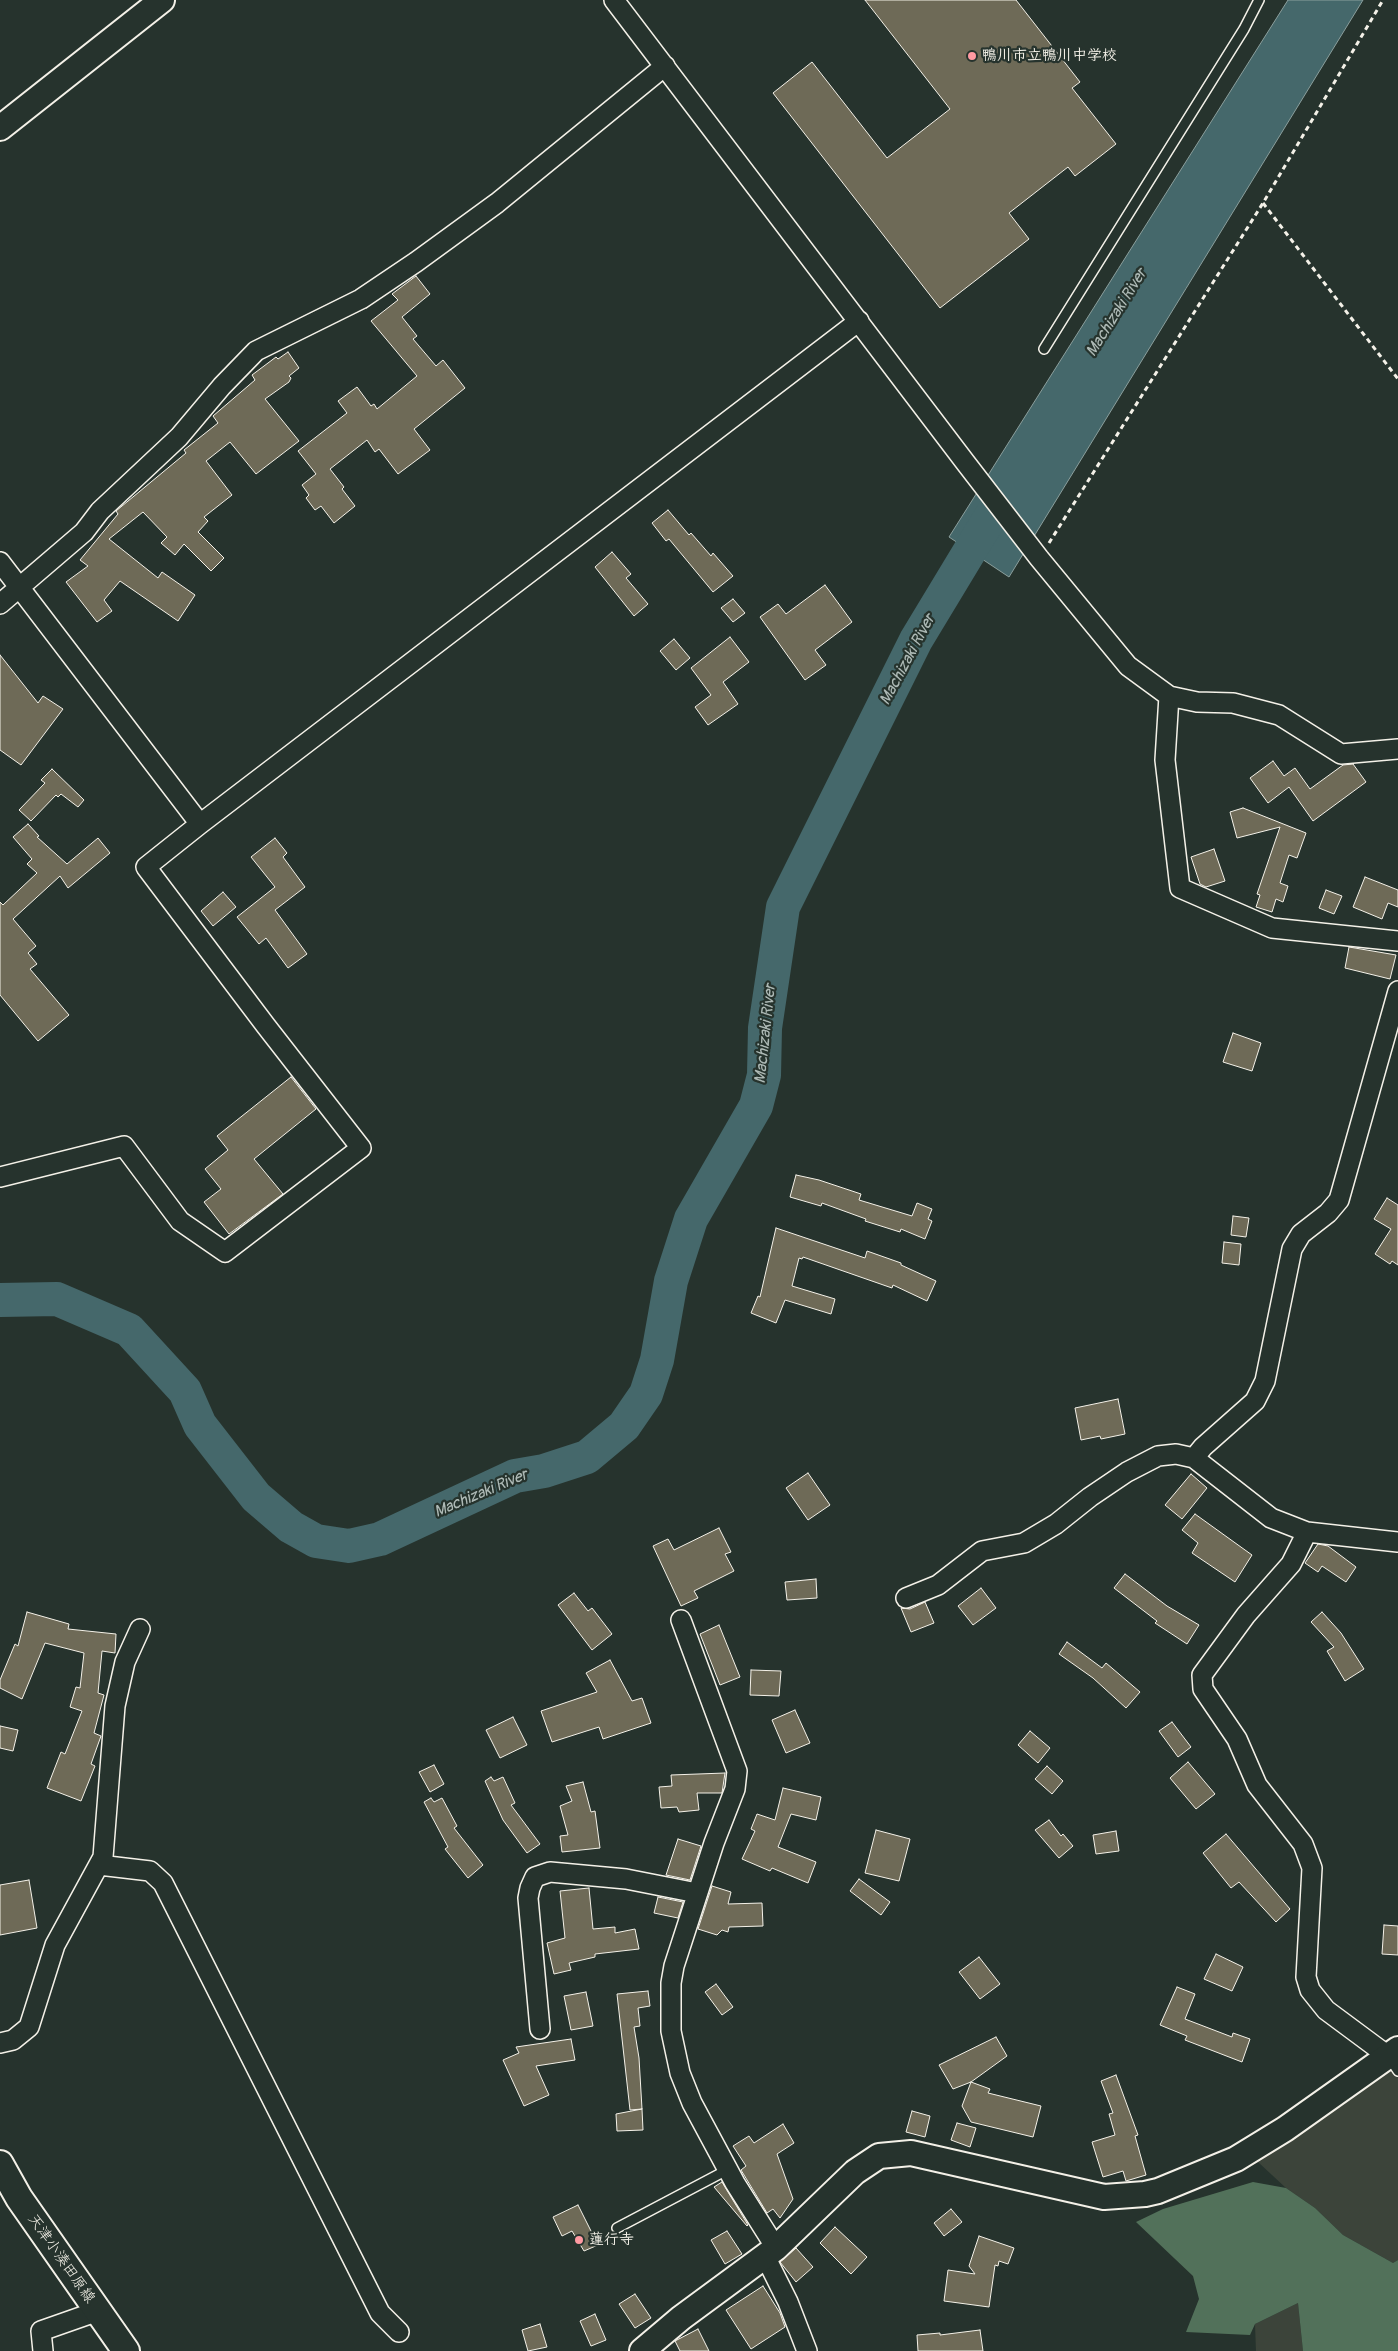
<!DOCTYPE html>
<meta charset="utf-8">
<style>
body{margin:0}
canvas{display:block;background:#26332d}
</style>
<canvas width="1398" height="2351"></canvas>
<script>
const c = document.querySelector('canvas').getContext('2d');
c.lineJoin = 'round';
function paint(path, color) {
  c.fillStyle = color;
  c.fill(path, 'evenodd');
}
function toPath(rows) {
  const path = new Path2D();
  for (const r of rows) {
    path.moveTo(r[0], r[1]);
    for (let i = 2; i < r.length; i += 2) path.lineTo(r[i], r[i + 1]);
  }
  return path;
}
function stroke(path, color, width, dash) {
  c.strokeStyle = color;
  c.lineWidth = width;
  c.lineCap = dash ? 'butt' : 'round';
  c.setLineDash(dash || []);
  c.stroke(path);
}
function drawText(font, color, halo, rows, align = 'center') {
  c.font = font + ' Pangolin,"Klee One",sans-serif';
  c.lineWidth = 4.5;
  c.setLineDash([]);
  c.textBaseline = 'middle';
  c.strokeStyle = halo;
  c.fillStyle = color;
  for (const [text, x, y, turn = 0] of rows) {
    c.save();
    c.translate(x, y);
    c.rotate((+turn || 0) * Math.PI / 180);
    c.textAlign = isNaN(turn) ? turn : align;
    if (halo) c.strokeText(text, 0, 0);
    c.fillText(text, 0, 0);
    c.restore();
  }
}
const built = toPath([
 [1398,2062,1398,2260,1393,2263,1343,2235,1315,2208,1286,2188,1258,2162],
 [1298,2303,1303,2351,1256,2351,1255,2324]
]);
const green = toPath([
 [1253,2182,1286,2188,1315,2208,1343,2235,1393,2263,1398,2260,1398,2351,1303,2351,1298,2303,1255,2324,1250,2335,1186,2332,1199,2299,1193,2276,1136,2222,1163,2209]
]);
const water = toPath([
 [1288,0,1363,0,1009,577,949,537,1288,0]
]);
const river = toPath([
 [0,1300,57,1299,129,1330,185,1391,200,1425,256,1497,291,1527,316,1541,349,1546,380,1539,515,1476,544,1471,587,1457,624,1426,646,1394,657,1360,671,1281,691,1219,756,1106,764,1075,765,1028,783,907,916,640,994,511]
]);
const building = toPath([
 [865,0,1016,0,1080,82,1072,88,1116,144,1075,176,1068,167,1009,213,1029,239,940,308,773,93,812,62,887,158,950,109,865,0],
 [416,276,430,294,402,317,417,336,413,339,436,366,443,360,465,388,414,429,430,450,398,474,379,449,375,452,367,440,330,469,344,487,342,489,355,506,334,523,321,506,315,510,306,498,309,495,302,485,316,474,298,451,347,413,338,401,357,387,371,406,374,404,377,409,417,376,371,321,398,300,392,294,416,276],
 [288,352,299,368,289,376,291,378,289,382,265,399,299,441,256,474,230,442,206,461,232,495,204,517,208,521,198,532,224,558,211,571,184,544,175,555,161,543,167,537,143,512,109,539,158,578,162,572,195,595,178,621,120,581,104,600,112,611,97,622,66,582,88,566,80,560,118,514,116,511,186,453,184,450,218,423,213,416,255,380,252,375,276,357,278,359,288,352],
 [668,510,689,535,691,533,711,556,713,553,733,576,713,592,669,539,666,541,652,523,668,510],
 [612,552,631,574,626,578,648,604,634,616,595,567,612,552],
 [825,585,852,622,815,650,826,665,805,680,760,617,778,604,786,614,825,585],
 [733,599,745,613,733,622,721,608,733,599],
 [730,637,749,662,723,682,738,704,708,725,695,707,711,695,691,668,730,637],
 [674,639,690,658,676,670,660,651,674,639],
 [0,655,38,703,43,696,63,709,21,765,0,750,0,655],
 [1273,761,1284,776,1295,768,1310,789,1343,765,1353,764,1366,782,1313,821,1289,787,1268,803,1250,778,1273,761],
 [52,769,84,800,78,807,61,794,58,797,56,795,31,821,19,810,45,783,41,780,52,769],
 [1243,808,1306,833,1297,858,1289,855,1280,883,1288,886,1283,902,1276,899,1272,912,1256,907,1260,895,1257,894,1280,827,1237,838,1230,812,1243,808],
 [28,824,39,836,37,837,67,864,98,838,110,853,68,888,60,876,13,919,36,946,28,953,37,964,30,969,69,1015,38,1041,0,995,0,902,3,905,37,873,27,864,32,859,13,837,28,824],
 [275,838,287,853,283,857,305,887,275,910,307,954,288,968,266,938,259,944,237,917,275,887,251,857,275,838],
 [1214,849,1225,881,1206,887,1200,884,1191,857,1214,849],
 [1365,877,1398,890,1398,907,1388,903,1382,919,1353,907,1365,877],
 [1326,890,1342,896,1334,914,1319,908,1326,890],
 [223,892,236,907,213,926,201,911,223,892],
 [1349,947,1396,955,1390,979,1345,968,1349,947],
 [1233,1033,1261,1043,1252,1071,1223,1062,1233,1033],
 [291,1077,316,1109,254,1159,283,1194,229,1234,204,1202,221,1189,205,1169,228,1150,217,1136,291,1077],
 [796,1175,819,1180,861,1194,859,1200,912,1216,917,1203,932,1209,928,1219,932,1221,925,1239,901,1229,900,1232,865,1221,866,1219,822,1203,821,1206,790,1197,796,1175],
 [1387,1198,1398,1205,1398,1265,1392,1261,1390,1264,1375,1254,1391,1229,1374,1219,1387,1198],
 [1233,1216,1249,1218,1246,1237,1231,1235,1233,1216],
 [776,1228,865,1258,867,1251,901,1263,901,1265,936,1281,927,1301,893,1285,892,1288,803,1257,802,1259,799,1258,792,1286,835,1299,831,1314,785,1300,776,1323,751,1313,758,1296,760,1297,776,1228],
 [1224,1242,1241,1244,1239,1265,1222,1263,1224,1242],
 [1118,1399,1125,1434,1101,1439,1100,1436,1081,1440,1075,1408,1118,1399],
 [808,1473,830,1505,808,1520,786,1488,808,1473],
 [1191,1474,1207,1488,1182,1519,1165,1505,1191,1474],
 [1195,1514,1252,1555,1235,1582,1192,1553,1198,1543,1182,1530,1195,1514],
 [719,1528,731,1552,725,1554,734,1571,694,1591,698,1598,681,1606,653,1546,668,1539,674,1550,719,1528],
 [1318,1544,1328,1546,1356,1567,1346,1582,1322,1566,1318,1572,1305,1563,1318,1544],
 [1125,1574,1167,1606,1199,1625,1187,1644,1155,1623,1157,1621,1114,1588,1125,1574],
 [816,1579,817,1598,787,1600,785,1582,816,1579],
 [981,1588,996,1608,973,1625,958,1606,981,1588],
 [574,1593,588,1611,592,1608,612,1634,592,1650,558,1605,574,1593],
 [925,1602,934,1623,911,1632,901,1608,910,1609,925,1602],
 [27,1612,69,1624,68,1629,116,1634,115,1653,102,1651,98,1693,104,1695,94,1733,101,1736,91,1764,95,1766,81,1801,47,1788,61,1752,65,1754,82,1711,70,1707,76,1687,80,1688,84,1653,45,1643,22,1699,0,1688,0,1680,15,1644,18,1646,27,1612],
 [1322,1612,1341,1633,1364,1669,1345,1681,1327,1651,1334,1647,1311,1622,1322,1612],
 [719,1625,740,1677,720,1685,700,1634,719,1625],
 [1067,1642,1102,1668,1106,1663,1140,1692,1126,1708,1093,1678,1059,1654,1067,1642],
 [610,1660,632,1701,642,1698,651,1723,603,1739,599,1727,552,1742,541,1711,597,1692,586,1673,610,1660],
 [751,1670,781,1671,779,1696,750,1695,751,1670],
 [795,1710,810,1743,786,1753,772,1720,795,1710],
 [513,1717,527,1745,500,1758,486,1730,513,1717],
 [1172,1722,1191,1747,1178,1757,1159,1731,1172,1722],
 [0,1726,18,1730,13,1751,0,1748,0,1726],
 [1030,1731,1050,1748,1038,1763,1018,1745,1030,1731],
 [1188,1762,1215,1794,1196,1809,1170,1778,1188,1762],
 [434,1765,444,1784,430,1792,419,1772,434,1765],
 [1047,1766,1063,1781,1052,1794,1035,1779,1047,1766],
 [725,1773,722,1793,697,1793,699,1810,679,1812,677,1807,661,1808,659,1787,672,1786,671,1775,725,1773],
 [491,1777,494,1781,503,1777,515,1803,511,1805,540,1844,527,1853,503,1820,485,1781,491,1777],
 [583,1782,591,1812,595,1811,600,1848,562,1852,560,1836,568,1835,560,1806,572,1801,566,1786,583,1782],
 [783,1788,821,1797,816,1820,791,1814,778,1847,816,1862,808,1883,772,1868,770,1871,742,1859,755,1831,751,1829,757,1814,775,1820,783,1788],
 [431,1798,434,1802,442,1798,457,1826,454,1828,483,1865,468,1878,445,1849,448,1847,424,1802,431,1798],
 [1049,1820,1061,1836,1063,1834,1073,1846,1059,1858,1035,1830,1049,1820],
 [876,1830,910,1839,899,1881,865,1873,876,1830],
 [1116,1831,1119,1851,1096,1854,1093,1835,1116,1831],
 [1226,1834,1290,1909,1276,1922,1239,1882,1231,1888,1203,1853,1226,1834],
 [678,1839,701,1846,690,1880,666,1875,678,1839],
 [859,1879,890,1902,881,1915,850,1891,859,1879],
 [29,1880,37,1928,0,1935,0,1885,29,1880],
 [712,1886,731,1892,728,1904,762,1903,763,1926,729,1927,728,1932,722,1930,717,1935,698,1929,712,1886],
 [589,1888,593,1929,615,1927,615,1933,635,1929,639,1949,595,1954,595,1957,569,1963,571,1970,554,1974,547,1943,565,1938,560,1891,589,1888],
 [658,1897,683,1902,678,1918,654,1913,658,1897],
 [1384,1925,1398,1926,1398,1955,1382,1954,1384,1925],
 [1216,1954,1243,1967,1232,1991,1204,1979,1216,1954],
 [979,1957,1000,1984,980,1999,959,1972,979,1957],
 [716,1984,733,2007,722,2015,705,1992,716,1984],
 [1177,1987,1195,1994,1185,2019,1232,2037,1233,2033,1250,2039,1242,2062,1185,2040,1187,2036,1160,2025,1177,1987],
 [648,1991,650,2006,638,2008,640,2026,634,2027,639,2058,642,2109,630,2110,617,1994,648,1991],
 [586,1992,593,2026,571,2030,564,1996,586,1992],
 [996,2037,1007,2056,971,2082,953,2089,939,2065,996,2037],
 [571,2039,575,2060,536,2066,549,2095,524,2106,503,2060,519,2053,516,2047,571,2039],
 [1116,2075,1138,2135,1135,2136,1146,2175,1126,2181,1123,2171,1103,2177,1092,2142,1115,2135,1109,2114,1113,2113,1101,2081,1116,2075],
 [971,2082,990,2089,988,2093,1041,2106,1033,2137,971,2122,962,2106,971,2082],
 [642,2109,643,2130,617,2131,616,2114,642,2109],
 [912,2111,930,2116,925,2137,906,2132,912,2111],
 [957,2123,976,2128,970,2147,951,2140,957,2123],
 [783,2124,794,2143,777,2154,793,2199,780,2218,773,2209,767,2213,741,2170,746,2166,733,2146,749,2136,754,2143,783,2124],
 [722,2182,748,2225,747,2226,714,2187,722,2182],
 [578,2205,598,2245,584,2251,572,2231,562,2236,553,2217,578,2205],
 [951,2209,962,2222,944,2236,934,2223,951,2209],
 [835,2227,867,2257,851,2274,820,2243,835,2227],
 [727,2231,742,2254,725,2264,711,2240,727,2231],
 [979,2236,1014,2248,1008,2264,999,2261,998,2266,995,2265,989,2307,944,2301,948,2270,975,2274,969,2266,979,2236],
 [796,2248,813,2267,796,2282,780,2262,796,2248],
 [763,2286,780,2313,785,2327,751,2349,726,2310,763,2286],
 [635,2294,651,2318,635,2328,619,2304,635,2294],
 [595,2314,606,2340,591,2346,580,2321,595,2314],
 [540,2324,547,2347,528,2351,522,2330,540,2324],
 [698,2329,709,2351,680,2351,675,2341,698,2329],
 [980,2330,983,2351,918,2351,917,2335,940,2333,940,2335,980,2330]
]);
const path = toPath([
 [1263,203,1398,379],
 [1049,543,1263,203,1383,0]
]);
const service = toPath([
 [1044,349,1244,29,1259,0],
 [1388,2056,1398,2071],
 [617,2228,727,2170]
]);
const minor = toPath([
 [614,0,965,462,1039,558,1128,666,1169,696,1197,702,1233,703,1279,715,1341,754,1398,749],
 [0,562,200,824],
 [0,604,84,532,100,511,179,437,222,386,256,351,361,299,416,262,497,203,665,66],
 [1169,696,1165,760,1180,888,1272,928,1398,941],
 [0,1177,124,1146,180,1221,225,1252,361,1148,266,1026,146,867,200,824,859,321],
 [1194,1458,1203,1447,1255,1401,1265,1381,1292,1249,1301,1234,1328,1213,1339,1200,1398,991],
 [1307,1532,1291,1564,1246,1615,1202,1675,1203,1689,1237,1739,1257,1785,1303,1844,1312,1868,1306,1977,1310,1990,1326,2010,1388,2056],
 [906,1598,938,1585,982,1551,1024,1543,1056,1524,1090,1497,1127,1472,1158,1456,1176,1454,1194,1458,1271,1518,1307,1532,1398,1542],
 [681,1620,737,1771,735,1789,714,1843,674,1966,671,1983,671,2031,680,2073,692,2103,735,2183,776,2248],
 [99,1865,150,1871,163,1883,380,2313,399,2332],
 [540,2029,528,1898,530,1888,535,1877,550,1872,626,1879,697,1893],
 [0,2043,13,2040,29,2027,55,1945,103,1857,115,1706,125,1662,140,1629],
 [765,2256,788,2302,807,2351],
 [43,2351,41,2331,98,2311]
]);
const tertiary = toPath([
 [0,128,162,0],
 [642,2351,681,2318,776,2248,855,2172,879,2156,911,2153,1104,2197,1145,2194,1158,2191,1236,2159,1285,2129,1398,2049]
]);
const secondary = toPath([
 [0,2164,19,2198,126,2351]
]);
const markers = [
 [972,56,5,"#ff9aa2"],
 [579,2240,5,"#ff9aa2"]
];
const poiNames = [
 ["鴨川市立鴨川中学校",982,56],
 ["蓮行寺",589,2240]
];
const streetNames = [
 ["天津小湊田原線",61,2259,55]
];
const waterNames = [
 ["Machizaki River",1117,313,-58],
 ["Machizaki River",908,660,-62],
 ["Machizaki River",766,1034,-84],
 ["Machizaki River",481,1494,-23]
];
paint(built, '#3c443a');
paint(green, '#52715a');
paint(water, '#45686b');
stroke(water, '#8b9f9d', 1);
stroke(river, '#45686b', 34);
paint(building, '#6e6a57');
stroke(building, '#f4f1e8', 1);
stroke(service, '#f4f1e8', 12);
stroke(minor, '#f4f1e8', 22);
stroke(tertiary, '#f4f1e8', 28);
stroke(secondary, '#f4f1e8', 30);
stroke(path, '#f4f1e8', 3, [5, 4]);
stroke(service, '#26332d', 9);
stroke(minor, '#26332d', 19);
stroke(tertiary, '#26332d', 24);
stroke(secondary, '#26332d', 26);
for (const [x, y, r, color] of markers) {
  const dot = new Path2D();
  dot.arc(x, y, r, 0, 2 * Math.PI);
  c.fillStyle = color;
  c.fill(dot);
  stroke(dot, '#26332d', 2);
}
drawText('bold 15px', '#f4f1e8', '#26332d', poiNames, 'left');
drawText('15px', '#f4f1e8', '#26332d', streetNames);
drawText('italic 16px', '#aebab6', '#26332d', waterNames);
</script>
